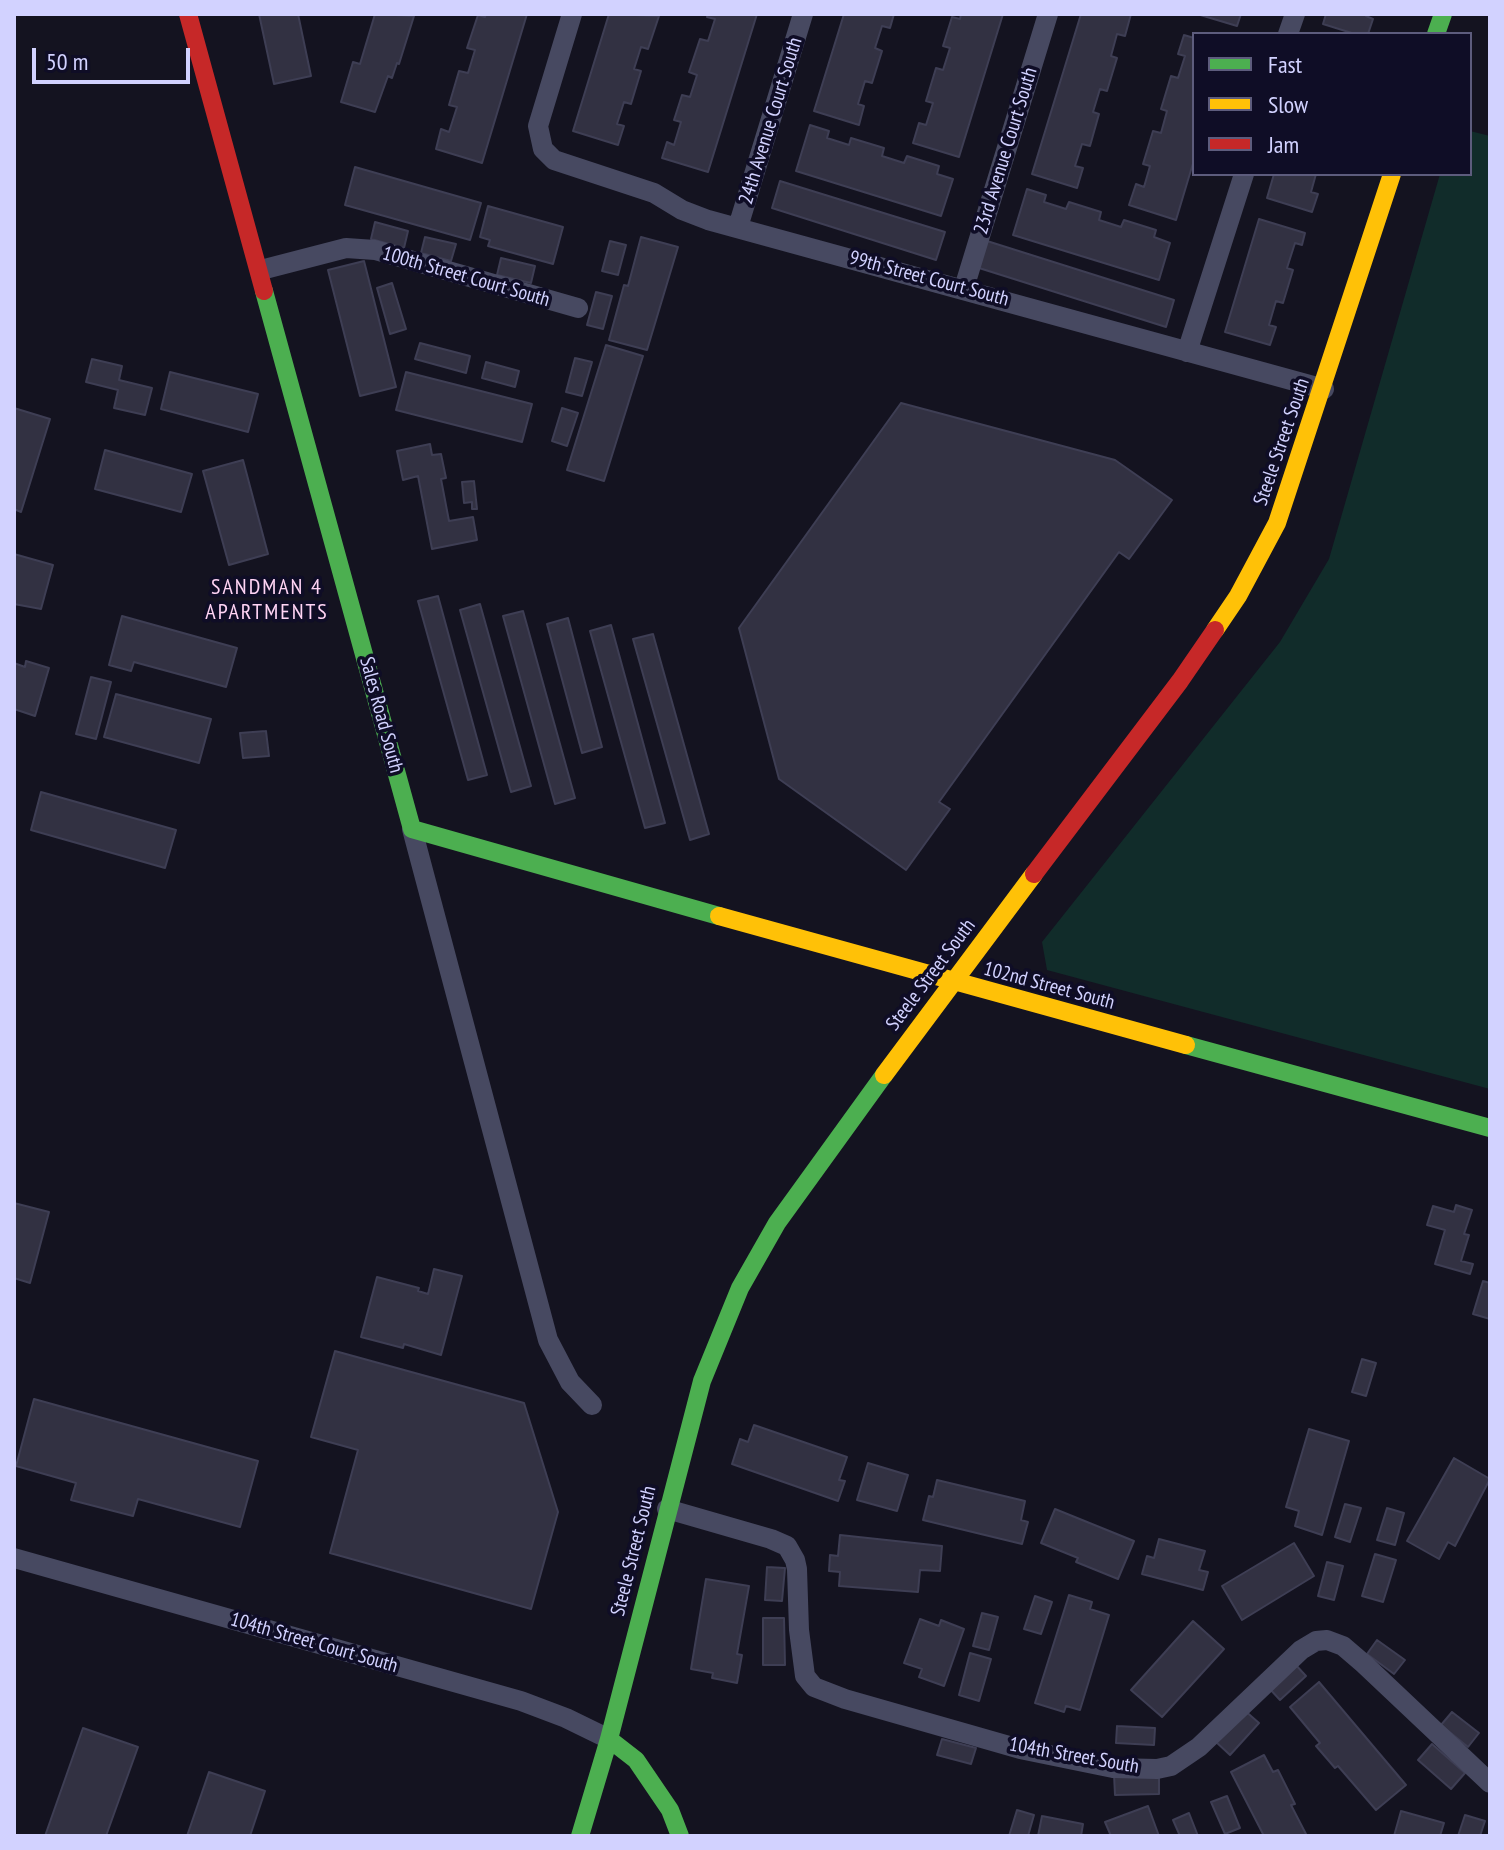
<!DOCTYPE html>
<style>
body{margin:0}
#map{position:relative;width:1504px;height:1850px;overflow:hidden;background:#141320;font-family:"PT Sans Narrow",sans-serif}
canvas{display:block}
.frame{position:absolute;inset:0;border:16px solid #d2d2ff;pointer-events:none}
.legend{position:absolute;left:1192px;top:32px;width:280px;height:144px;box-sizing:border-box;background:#0f0d26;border:2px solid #5d5c7d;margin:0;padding:10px 14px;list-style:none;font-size:24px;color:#d2d2ff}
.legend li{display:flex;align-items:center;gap:16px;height:40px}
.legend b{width:40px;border:2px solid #5d5c7d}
.scale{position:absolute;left:32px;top:48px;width:158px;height:36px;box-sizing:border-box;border:4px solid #d2d2ff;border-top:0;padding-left:10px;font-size:24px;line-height:28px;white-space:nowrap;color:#d2d2ff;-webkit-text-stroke:6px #0f0d26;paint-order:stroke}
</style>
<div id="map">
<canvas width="1504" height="1850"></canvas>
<div class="frame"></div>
<ul class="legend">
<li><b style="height:10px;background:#4caf50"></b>Fast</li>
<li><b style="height:10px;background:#ffc107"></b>Slow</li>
<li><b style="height:10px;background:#c62828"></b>Jam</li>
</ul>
<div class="scale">50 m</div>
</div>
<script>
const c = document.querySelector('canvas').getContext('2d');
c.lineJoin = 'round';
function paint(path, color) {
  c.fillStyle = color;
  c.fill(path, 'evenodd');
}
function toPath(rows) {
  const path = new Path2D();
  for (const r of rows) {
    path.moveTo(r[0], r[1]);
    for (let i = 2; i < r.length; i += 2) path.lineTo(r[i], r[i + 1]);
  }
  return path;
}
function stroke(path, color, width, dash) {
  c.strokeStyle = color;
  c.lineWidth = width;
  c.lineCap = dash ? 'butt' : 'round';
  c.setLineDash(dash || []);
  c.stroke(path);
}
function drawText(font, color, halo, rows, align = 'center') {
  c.font = font + ' "PT Sans Narrow",sans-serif';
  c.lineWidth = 7;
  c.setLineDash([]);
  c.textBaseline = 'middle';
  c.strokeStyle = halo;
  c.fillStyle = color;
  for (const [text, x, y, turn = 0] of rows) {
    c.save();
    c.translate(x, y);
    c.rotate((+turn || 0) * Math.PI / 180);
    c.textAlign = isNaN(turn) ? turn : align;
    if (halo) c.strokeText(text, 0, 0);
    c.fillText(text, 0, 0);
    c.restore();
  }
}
const green = toPath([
 [1470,131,1490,136,1490,1089,1047,970,1042,942,1280,642,1329,559,1440,174,1470,174]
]);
const building = toPath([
 [259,14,298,14,311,76,274,84,259,14],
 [375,14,414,16,399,64,397,63,392,78,388,76,375,112,341,102,353,62,360,64,375,14],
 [486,14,527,14,482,163,436,149,441,129,449,132,457,107,449,105,459,71,468,73,475,50,467,48,478,15,485,17,486,14],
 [609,14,659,16,648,49,641,47,634,69,641,71,631,104,624,102,617,124,624,126,618,145,573,131,609,14],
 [708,14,757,14,708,172,662,158,667,142,674,145,681,122,674,120,682,95,690,97,697,75,689,72,700,39,708,41,715,19,707,17,708,14],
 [844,14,894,14,890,28,882,26,875,48,882,51,872,83,865,81,858,104,864,106,859,125,814,111,844,14],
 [961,14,1003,14,959,157,913,143,919,123,926,125,933,103,926,101,936,68,943,70,950,48,943,46,952,17,960,19,961,14],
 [1081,14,1131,14,1125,36,1117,34,1111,56,1117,58,1107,91,1100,89,1093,112,1099,114,1090,146,1082,144,1075,166,1083,168,1077,188,1032,174,1081,14],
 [1197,14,1241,14,1237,26,1197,14],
 [1326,14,1367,14,1366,16,1373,19,1368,34,1355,34,1323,24,1326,14],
 [1184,35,1194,38,1194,160,1176,220,1129,205,1136,184,1144,187,1150,166,1143,164,1153,131,1161,133,1167,111,1161,109,1171,76,1178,78,1185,56,1178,54,1184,35],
 [810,125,829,131,827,138,849,145,851,138,884,148,882,156,904,163,907,156,939,166,937,174,953,179,941,216,796,171,810,125],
 [355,167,481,203,470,240,345,205,355,167],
 [1274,174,1316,174,1311,192,1318,194,1312,212,1267,198,1274,174],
 [780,181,945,232,936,260,772,208,780,181],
 [1027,189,1046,195,1044,202,1066,209,1069,202,1101,212,1099,220,1121,227,1124,220,1156,230,1154,237,1170,243,1159,280,1013,235,1027,189],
 [488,206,563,227,553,264,488,246,490,240,480,237,488,206],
 [1259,219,1305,233,1302,245,1295,243,1287,268,1293,270,1283,303,1276,301,1269,325,1276,327,1270,345,1225,332,1259,219],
 [375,222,408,231,404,248,371,239,375,222],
 [425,237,456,244,451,261,421,253,425,237],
 [641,237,678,247,647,350,609,340,624,285,628,286,641,237],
 [610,241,626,245,618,275,602,271,610,241],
 [987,241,1174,300,1166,327,979,268,987,241],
 [501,258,535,266,531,283,497,275,501,258],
 [364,261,396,387,360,396,328,270,364,261],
 [392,283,406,329,390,334,377,288,392,283],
 [596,292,612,296,603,329,587,325,596,292],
 [420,343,470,356,466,373,415,359,420,343],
 [606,345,643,356,604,481,567,470,606,345],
 [575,358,592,362,582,396,566,392,575,358],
 [92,359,122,366,119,380,152,388,145,415,114,408,118,390,86,382,92,359],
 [486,362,519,371,515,387,482,378,486,362],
 [170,372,258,394,248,432,161,409,170,372],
 [406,372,532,404,522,442,396,410,406,372],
 [901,403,1115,460,1172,500,1129,559,1119,552,939,802,950,809,906,870,779,779,739,628,901,403],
 [14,408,50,419,21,512,14,509,14,408],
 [562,408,578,413,567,446,552,441,562,408],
 [430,444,432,455,441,454,446,478,441,479,449,521,473,517,477,540,432,549,418,476,403,480,397,451,430,444],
 [105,450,192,474,181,512,95,489,105,450],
 [243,460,268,554,229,565,203,471,243,460],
 [474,481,477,509,472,509,472,502,464,503,462,482,474,481],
 [14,554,53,565,41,609,14,604,14,554],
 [438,596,487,775,468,780,418,601,438,596],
 [480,604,531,786,511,792,460,610,480,604],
 [523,611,575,798,555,804,503,616,523,611],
 [122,616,237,648,226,687,134,662,131,671,109,665,122,616],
 [568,618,602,747,582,753,547,624,568,618],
 [611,625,665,823,645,828,590,631,611,625],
 [653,634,709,834,690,840,633,639,653,634],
 [26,661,49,668,35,716,14,709,14,663,25,667,26,661],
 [91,677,111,682,96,739,76,734,91,677],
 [116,694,211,719,199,763,104,737,116,694],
 [266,731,269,756,243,758,240,733,266,731],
 [41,792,176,830,165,868,31,830,41,792],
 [14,1203,49,1212,30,1283,14,1278,14,1203],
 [1456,1205,1472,1210,1464,1234,1469,1235,1461,1261,1473,1264,1470,1274,1435,1264,1445,1230,1427,1225,1433,1206,1454,1212,1456,1205],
 [434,1269,462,1276,441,1355,404,1344,403,1348,361,1337,377,1277,419,1288,418,1291,428,1294,434,1269],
 [1483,1281,1490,1283,1490,1319,1473,1314,1483,1281],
 [335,1351,524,1403,558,1512,531,1609,330,1553,358,1450,311,1437,335,1351],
 [1362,1359,1376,1363,1366,1396,1352,1392,1362,1359],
 [34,1399,258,1461,240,1527,138,1499,133,1516,71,1500,76,1483,16,1466,34,1399],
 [754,1425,847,1457,839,1480,845,1481,838,1501,732,1464,740,1439,748,1442,754,1425],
 [1309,1429,1349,1441,1322,1535,1295,1526,1299,1511,1286,1507,1309,1429],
 [1454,1458,1490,1479,1455,1546,1448,1542,1439,1559,1407,1541,1454,1458],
 [868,1463,908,1475,897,1511,857,1500,868,1463],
 [937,1480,1025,1501,1021,1520,1028,1522,1022,1544,923,1520,929,1496,933,1497,937,1480],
 [1345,1504,1361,1508,1350,1542,1335,1537,1345,1504],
 [1387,1508,1404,1513,1395,1545,1377,1540,1387,1508],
 [1055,1509,1134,1541,1118,1579,1076,1562,1078,1558,1041,1543,1055,1509],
 [840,1535,942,1546,940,1571,920,1570,918,1592,839,1586,840,1572,829,1571,830,1555,838,1556,840,1535],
 [1159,1539,1205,1551,1199,1570,1208,1572,1203,1590,1142,1574,1147,1556,1154,1558,1159,1539],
 [1294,1543,1314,1576,1242,1620,1222,1586,1294,1543],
 [1375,1554,1396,1560,1383,1602,1362,1596,1375,1554],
 [1327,1562,1343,1566,1334,1600,1318,1596,1327,1562],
 [767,1567,785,1568,782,1601,765,1600,767,1567],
 [706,1579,749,1586,737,1654,742,1655,737,1683,712,1678,713,1673,691,1669,706,1579],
 [1069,1595,1092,1602,1090,1609,1109,1615,1080,1710,1066,1706,1064,1712,1035,1703,1069,1595],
 [1035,1596,1052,1602,1041,1634,1024,1629,1035,1596],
 [982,1613,998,1617,989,1650,973,1646,982,1613],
 [763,1618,784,1618,785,1665,763,1665,763,1618],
 [920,1619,939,1626,941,1620,964,1629,944,1686,919,1677,922,1669,904,1663,920,1619],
 [1193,1621,1224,1649,1162,1717,1131,1690,1193,1621],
 [1377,1640,1405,1660,1394,1674,1367,1654,1377,1640],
 [970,1653,991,1659,979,1701,959,1695,970,1653],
 [1294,1663,1306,1676,1280,1700,1268,1687,1294,1663],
 [1319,1682,1406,1785,1376,1810,1338,1766,1335,1768,1316,1746,1320,1743,1290,1707,1319,1682],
 [1243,1709,1259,1723,1230,1755,1215,1741,1243,1709],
 [1452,1712,1479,1733,1468,1747,1441,1725,1452,1712],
 [1117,1726,1155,1728,1154,1745,1116,1743,1117,1726],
 [83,1728,138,1747,106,1836,45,1836,83,1728],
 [942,1739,976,1748,971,1764,937,1755,942,1739],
 [1432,1744,1465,1773,1451,1789,1418,1760,1432,1744],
 [1264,1755,1273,1772,1278,1770,1295,1804,1291,1805,1307,1836,1264,1836,1231,1772,1264,1755],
 [209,1772,265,1791,250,1836,187,1836,209,1772],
 [1159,1773,1159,1794,1115,1795,1114,1774,1159,1773],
 [1227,1796,1240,1828,1225,1834,1211,1802,1227,1796],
 [1148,1806,1159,1836,1111,1836,1105,1822,1148,1806],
 [1017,1810,1034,1815,1028,1836,1009,1836,1017,1810],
 [1401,1811,1444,1823,1440,1836,1394,1836,1401,1811],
 [1189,1813,1198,1836,1180,1836,1173,1820,1189,1813],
 [1465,1815,1485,1821,1480,1836,1458,1836,1465,1815],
 [1042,1816,1083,1824,1081,1836,1038,1836,1042,1816]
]);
const street = toPath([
 [572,14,538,126,543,149,554,160,654,193,682,210,708,220,1324,389],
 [1288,34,1295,14],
 [738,227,803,14],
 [261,270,346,248,375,250,578,308],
 [964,288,1048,14],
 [1187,352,1244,174],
 [412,829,548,1340,570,1382,592,1405],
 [667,1509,771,1539,787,1546,795,1560,797,1569,799,1630,805,1676,814,1687,845,1699,1020,1749,1113,1768,1157,1769,1171,1766,1199,1747,1301,1650,1316,1641,1327,1640,1343,1646,1364,1664,1490,1783],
 [14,1558,521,1701,566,1718,609,1739]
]);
const fast = toPath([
 [1436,34,1443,14],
 [264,291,412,829,719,916],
 [1186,1045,1490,1128],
 [609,1739,636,1760,670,1810,680,1836],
 [580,1836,609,1739,702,1381,740,1288,777,1223,884,1075]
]);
const slow = toPath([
 [1215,630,1238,596,1277,523,1392,174],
 [719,916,1186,1045],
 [884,1075,1034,874]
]);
const jam = toPath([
 [188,14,264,291],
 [1034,874,1180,681,1215,630]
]);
const streetNames = [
 ["24th Avenue Court South",771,121,-73],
 ["23rd Avenue Court South",1006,151,-73],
 ["100th Street Court South",466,277,16],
 ["99th Street Court South",929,279,15],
 ["Steele Street South",1282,442,-71],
 ["Sales Road South",381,715,75],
 ["Steele Street South",931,975,-53],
 ["102nd Street South",1049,986,15],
 ["Steele Street South",634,1551,-76],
 ["104th Street Court South",314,1643,16],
 ["104th Street South",1074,1756,10]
];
const neighbourhoodNames = [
 ["SANDMAN 4",267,588],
 ["APARTMENTS",267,613]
];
paint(green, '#112c2a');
paint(building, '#323142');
stroke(building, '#3e3e54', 2);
stroke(street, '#474961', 20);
stroke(fast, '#4caf50', 18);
stroke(slow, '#ffc107', 18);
stroke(jam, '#c62828', 18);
drawText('20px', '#d2d2ff', '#0f0d26', streetNames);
c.letterSpacing = '2px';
drawText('22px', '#ffd4f4', '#0f0d26', neighbourhoodNames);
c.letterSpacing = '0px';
</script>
